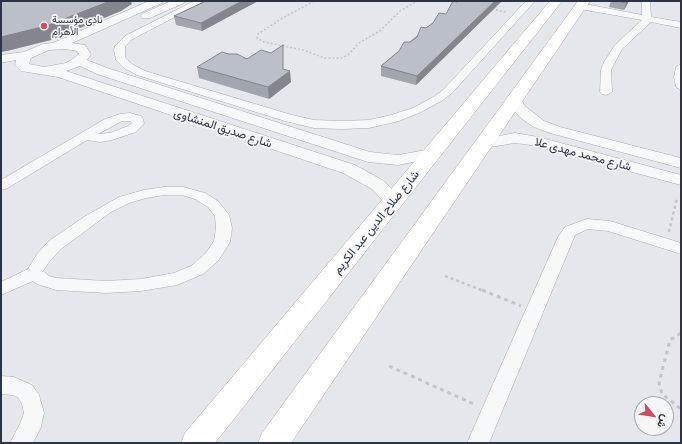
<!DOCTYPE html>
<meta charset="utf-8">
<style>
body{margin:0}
#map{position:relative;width:682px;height:444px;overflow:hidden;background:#e4e7eb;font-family:Commissioner,Vazirmatn,sans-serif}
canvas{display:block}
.frame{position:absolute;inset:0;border:2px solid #2c3443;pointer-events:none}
.north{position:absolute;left:634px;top:396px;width:40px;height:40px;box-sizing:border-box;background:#f4f6f8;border:1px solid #a4a8b0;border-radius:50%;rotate:120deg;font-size:11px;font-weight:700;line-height:16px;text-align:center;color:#2c3443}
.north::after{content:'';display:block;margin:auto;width:14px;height:18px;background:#cb4e62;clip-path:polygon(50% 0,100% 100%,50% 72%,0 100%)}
</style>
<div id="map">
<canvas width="682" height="444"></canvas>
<div class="frame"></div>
<div class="north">ش</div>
</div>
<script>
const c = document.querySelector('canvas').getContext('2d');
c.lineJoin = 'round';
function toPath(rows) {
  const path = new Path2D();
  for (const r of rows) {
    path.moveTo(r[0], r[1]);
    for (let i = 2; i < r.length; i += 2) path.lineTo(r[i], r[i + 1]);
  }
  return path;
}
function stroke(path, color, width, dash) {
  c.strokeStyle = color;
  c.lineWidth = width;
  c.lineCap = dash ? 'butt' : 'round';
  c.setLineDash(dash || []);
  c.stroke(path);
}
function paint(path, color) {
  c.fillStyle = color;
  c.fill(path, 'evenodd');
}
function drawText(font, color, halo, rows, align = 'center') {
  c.font = font + ' Commissioner,Vazirmatn,sans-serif';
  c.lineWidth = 3.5;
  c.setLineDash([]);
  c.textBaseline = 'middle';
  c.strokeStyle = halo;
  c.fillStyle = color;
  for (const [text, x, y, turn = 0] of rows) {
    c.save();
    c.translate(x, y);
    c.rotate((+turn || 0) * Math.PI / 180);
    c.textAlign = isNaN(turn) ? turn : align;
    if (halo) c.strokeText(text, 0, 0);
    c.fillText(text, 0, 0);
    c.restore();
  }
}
const pathFar2 = toPath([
 [314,1,281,19,258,34,257,38,264,42,303,50,325,58,341,58,348,55,359,43,380,31,400,11,417,1],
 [450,1,455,2],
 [492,9,506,12]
]);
const pathFar1 = toPath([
 [669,232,677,198],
 [445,276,484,291]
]);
const path = toPath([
 [482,290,521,306],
 [681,333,670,340,659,383,662,394,681,409],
 [389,366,476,405]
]);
const minor = toPath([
 [194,1,205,1,131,40,125,47,125,57,132,64,145,71,292,115,314,120,341,121,369,120,391,115,413,108,435,96,444,89,526,1,535,1,452,93,443,100,421,112,399,121,369,128,341,129,314,128,285,121,137,75,124,68,116,60,114,50,115,46,125,36,194,1],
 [642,1,650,1,651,17,681,22,681,28,651,22,622,49,611,70,612,92,606,95,602,94,600,92,601,70,604,62,615,45,642,20,580,9,576,6,580,3,642,15,642,1],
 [681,64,681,90,676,87,674,77,676,67,681,64],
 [130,113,141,116,143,119,144,124,136,132,112,140,100,142,87,140,6,189,1,190,1,180,105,119,120,114,130,113],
 [122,121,130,121,132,123,128,126,110,133,98,134,122,121],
 [164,187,183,187,205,193,218,201,229,215,232,228,230,242,218,261,203,274,177,285,141,291,106,293,56,290,37,284,33,281,1,295,1,282,28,269,37,254,49,241,84,217,119,197,144,190,164,187],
 [164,195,182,195,195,199,208,207,215,216,216,228,214,241,206,253,191,266,174,273,141,279,106,281,56,278,49,276,43,271,49,262,61,249,111,212,129,203,146,198,164,195],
 [587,219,610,221,681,243,681,254,608,231,588,229,575,235,489,443,467,443,558,237,565,227,587,219],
 [1,376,14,377,32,385,39,395,44,413,41,427,33,443,10,443,20,424,24,413,22,404,18,397,12,395,1,394,1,376]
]);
const tertiary = toPath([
 [149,1,163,1,162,3,72,43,85,45,91,54,87,60,107,68,370,152,398,155,432,149,438,151,440,154,438,157,398,165,368,162,97,74,80,66,66,71,355,165,384,181,399,197,402,201,399,205,393,207,387,205,372,189,343,173,58,77,21,71,15,65,16,60,1,63,1,55,24,52,43,44,53,43,149,1],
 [65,49,77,51,79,54,74,58,66,63,44,67,29,64,31,58,49,50,65,49],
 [171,1,185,1,184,3,150,18,142,18,140,16,142,14,171,1],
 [515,96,520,97,525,106,544,121,560,127,681,158,681,168,550,133,534,127,522,119,511,108,508,100,510,97,515,96],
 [515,133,538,137,681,175,681,185,531,145,515,143,484,148,478,146,476,143,478,140,515,133]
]);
const secondary = toPath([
 [550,1,562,1,215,443,181,443,185,433,550,1],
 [578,1,590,1,291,443,258,443,262,433,578,1]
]);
const wall = toPath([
 [206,1,258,1,202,31,176,25,174,16],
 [458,1,502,1,416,85,381,76,381,66,426,28,446,14],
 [611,1,629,1,624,10,609,7],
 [283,56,283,69,291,82,269,99,199,78,197,67]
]);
const shadedWall = toPath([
 [110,1,131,1,132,4,121,11,51,40,7,51,1,52,1,37],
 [242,1,258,1,202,31,201,23],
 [495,1,502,1,416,85,417,76],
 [627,1,629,1,624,10,626,3],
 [283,45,283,76,290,71,291,82,269,99,268,87,283,69]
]);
const building = toPath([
 [1,1,110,1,46,26,1,37,1,1],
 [206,1,242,1,201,23,174,16,206,1],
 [453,1,457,2,458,1,495,1,417,76,381,66,399,51,404,42,410,42,417,37,421,27,426,28,433,23,439,13,446,14,453,1],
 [617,1,627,1,626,3,617,1],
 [283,45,283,69,290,71,268,87,197,67,222,52,229,54,237,54,247,59,261,50,271,53,283,45]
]);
const markers = [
 [44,26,4,"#cb4e62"]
];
const farPoinames = [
 ["نادى مؤسسة",52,20],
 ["الأهرام",52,32]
];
const streetNames = [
 ["شارع صديق المنشاوى",223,128,18],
 ["شارع محمد مهدى علا",583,154,15],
 ["شارع صلاح الدين عبد الكريم",376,222,-51]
];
stroke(minor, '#a9aeb5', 1);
stroke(tertiary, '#a9aeb5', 1);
stroke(secondary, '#a9aeb5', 1);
stroke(pathFar2, '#c2c5ca', 1.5, [2, 2]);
stroke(pathFar1, '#c2c5ca', 2.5, [3, 3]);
stroke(path, '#c2c5ca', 3, [4, 4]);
paint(minor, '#f7f8f9');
paint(tertiary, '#f7f8f9');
paint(secondary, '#fff');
paint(wall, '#a1a5ac');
paint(shadedWall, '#83868c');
paint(building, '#bbc0c8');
stroke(building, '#83868c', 1);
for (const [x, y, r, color] of markers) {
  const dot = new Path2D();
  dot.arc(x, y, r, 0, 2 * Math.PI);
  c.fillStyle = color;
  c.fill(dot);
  stroke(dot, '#f4f6f8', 1.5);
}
drawText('10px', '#2c3443', '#f4f6f8', farPoinames, 'left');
drawText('12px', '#2c3443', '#f4f6f8', streetNames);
</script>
